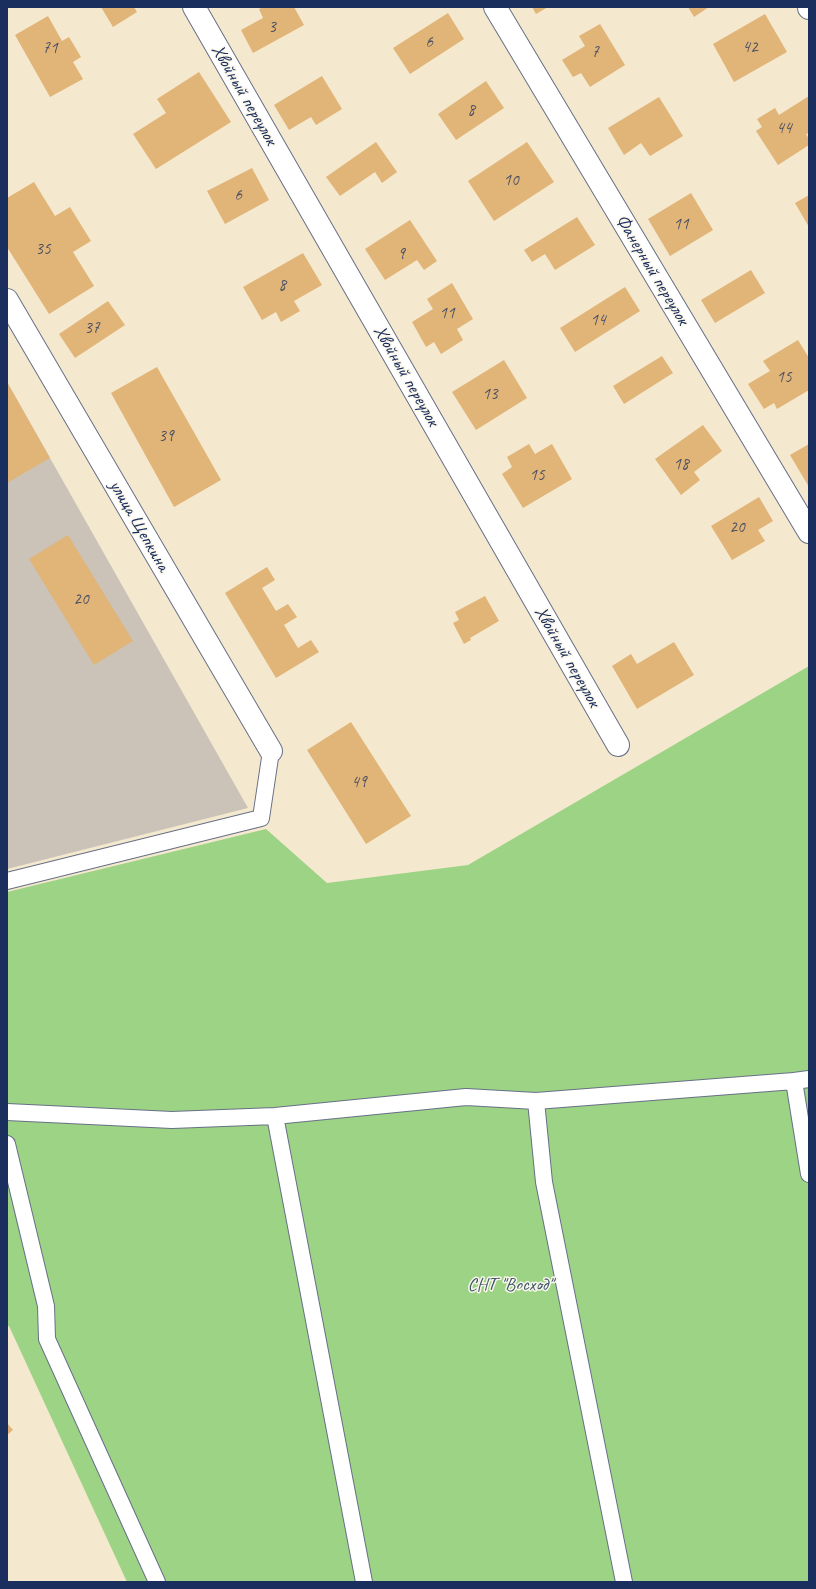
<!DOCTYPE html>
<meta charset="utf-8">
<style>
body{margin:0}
#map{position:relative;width:816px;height:1589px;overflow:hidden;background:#f4e8cf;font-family:Caveat,sans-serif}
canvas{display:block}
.frame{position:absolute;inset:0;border:8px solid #1b2f5e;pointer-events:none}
</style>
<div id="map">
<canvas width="816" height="1589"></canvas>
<div class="frame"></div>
</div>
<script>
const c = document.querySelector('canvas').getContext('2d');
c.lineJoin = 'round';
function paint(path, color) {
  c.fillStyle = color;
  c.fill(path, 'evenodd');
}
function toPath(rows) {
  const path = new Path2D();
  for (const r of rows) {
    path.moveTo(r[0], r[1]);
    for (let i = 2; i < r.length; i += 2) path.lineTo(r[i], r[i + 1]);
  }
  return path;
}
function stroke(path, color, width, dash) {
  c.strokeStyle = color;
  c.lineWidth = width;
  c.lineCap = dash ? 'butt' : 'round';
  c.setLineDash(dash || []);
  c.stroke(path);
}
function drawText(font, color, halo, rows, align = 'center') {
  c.font = font + ' Caveat,sans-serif';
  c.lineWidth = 3;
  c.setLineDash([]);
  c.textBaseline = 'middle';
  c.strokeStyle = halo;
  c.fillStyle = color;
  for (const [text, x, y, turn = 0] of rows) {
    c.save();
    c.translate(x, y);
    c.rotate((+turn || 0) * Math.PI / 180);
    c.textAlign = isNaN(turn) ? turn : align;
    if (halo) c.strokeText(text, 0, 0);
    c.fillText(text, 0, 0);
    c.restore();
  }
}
const industrial = toPath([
 [7,382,50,458,248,808,7,869]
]);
const green = toPath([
 [809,666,809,1582,127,1582,9,1326,7,1326,7,892,266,829,327,883,468,865]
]);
const building = toPath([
 [101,7,134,7,137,12,113,27],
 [263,7,294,7,304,25,253,53,241,30,263,18,259,9],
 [532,7,548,7,536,14],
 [688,7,709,7,694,17],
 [448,13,464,39,410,74,393,48],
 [765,14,787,52,734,82,713,44],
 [48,16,62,41,69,37,81,57,73,62,83,79,50,97,15,35],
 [600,24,625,65,590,87,581,73,573,77,562,60,585,46,579,36],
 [199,72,231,122,156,169,133,134,166,113,157,99],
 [322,76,342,109,316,125,311,117,289,130,274,105],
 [486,81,504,108,456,140,438,114],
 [809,96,809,133,806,134,809,139,809,145,778,165,756,131,762,127,757,119,775,108,779,115],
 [659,97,683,136,650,156,641,143,624,155,608,128],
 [376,142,397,172,382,183,375,172,340,196,326,177],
 [527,142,554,182,494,221,468,181],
 [252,168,269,200,225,224,207,191],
 [34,182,55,216,70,207,91,241,73,252,94,286,49,314,7,247,7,198],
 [691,193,713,230,670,256,648,219],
 [809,195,809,227,795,203],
 [577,217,595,245,555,270,545,254,532,262,524,250],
 [410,220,437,261,424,270,417,260,385,280,365,249],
 [303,253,322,285,294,301,300,311,281,322,276,312,262,320,243,287],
 [751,270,765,293,715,323,701,300],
 [452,283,473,319,457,329,463,340,441,354,434,342,426,347,412,322,433,309,427,299],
 [625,287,640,311,575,352,560,328],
 [108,301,125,325,75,358,59,334],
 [798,340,809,358,809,390,777,409,774,403,764,409,748,384,770,371,763,361],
 [662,356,673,373,624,404,613,386],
 [504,360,527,398,476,430,452,392],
 [157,367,221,480,174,507,111,393],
 [7,382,50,458,7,483],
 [703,425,722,451,694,472,700,480,681,495,655,459],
 [529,444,535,454,552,444,572,479,523,508,502,474,512,467,507,457],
 [809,444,809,487,790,455],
 [759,497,773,521,758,530,765,541,732,560,711,526],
 [68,535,133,641,94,665,29,559],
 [267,567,275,580,262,588,276,611,288,604,297,617,284,625,298,648,311,640,319,652,276,678,225,593],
 [485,596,499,621,470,638,471,640,464,644,453,623,459,620,455,612],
 [674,642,694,675,637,709,612,666,631,654,637,664],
 [351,722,411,816,366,844,307,750],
 [7,1423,13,1430,7,1435]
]);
const service = toPath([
 [7,881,261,818,271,751],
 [794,1081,809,1174],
 [536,1101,544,1182,624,1582],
 [7,1112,172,1120,275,1116,466,1097,536,1101,794,1081,809,1079],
 [275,1116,364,1582],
 [7,1144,46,1306,47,1339,157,1582]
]);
const minor = toPath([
 [194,7,618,745],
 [495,7,809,532],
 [809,7,809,8],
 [7,300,271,751]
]);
const numberNames = [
 ["3",272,28],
 ["6",429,43],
 ["42",750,48],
 ["71",50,49],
 ["7",595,53],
 ["8",471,111],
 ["44",784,129],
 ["10",511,181],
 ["6",238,196],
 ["11",681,225],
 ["35",43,250],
 ["9",401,255],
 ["8",282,286],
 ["11",447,314],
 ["14",598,321],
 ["37",92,329],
 ["15",784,378],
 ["13",490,395],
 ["39",166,437],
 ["18",681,465],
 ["15",537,476],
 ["20",737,528],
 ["20",81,600],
 ["49",359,783]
];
const streetNames = [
 ["Хвойный переулок",244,95,60],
 ["Фанерный переулок",652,270,59],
 ["Хвойный переулок",406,376,60],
 ["улица Щепкина",139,526,60],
 ["Хвойный переулок",567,657,60]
];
const parkNames = [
 ["СНТ \"Восход\"",510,1285]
];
paint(industrial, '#cbc3b8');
paint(green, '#9dd385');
paint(building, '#e1b477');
stroke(service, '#677086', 18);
stroke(minor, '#677086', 24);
stroke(service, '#fff', 16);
stroke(minor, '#fff', 22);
drawText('17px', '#4c5064', null, numberNames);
drawText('19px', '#1b2f5e', '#fbf7ec', streetNames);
drawText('19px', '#3c5868', '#fbf7ec', parkNames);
</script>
